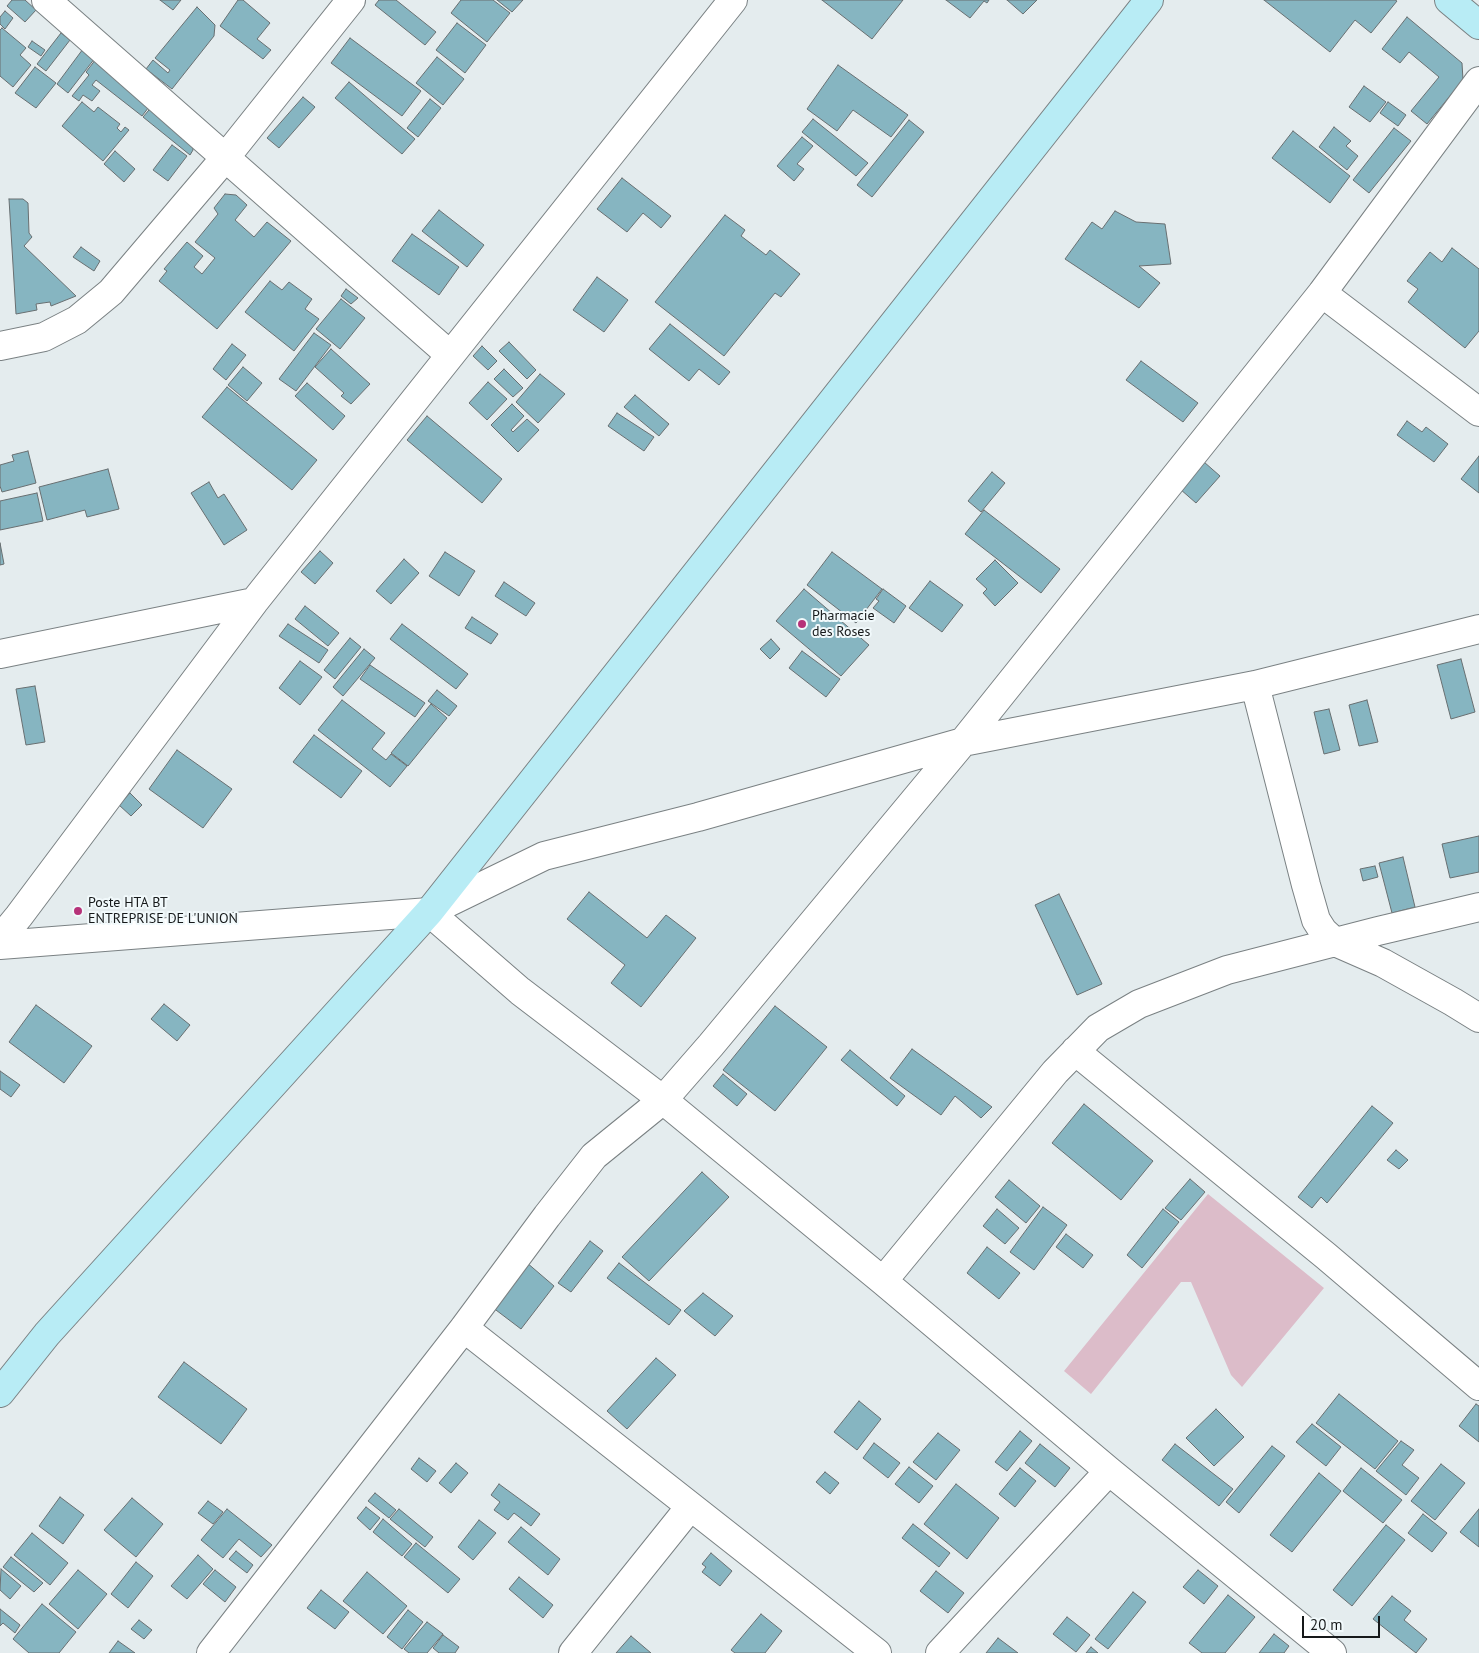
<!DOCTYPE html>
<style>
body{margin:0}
#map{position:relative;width:1479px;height:1653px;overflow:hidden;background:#e4ecee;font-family:"PT Sans",sans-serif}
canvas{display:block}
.scale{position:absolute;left:1302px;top:1616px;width:78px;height:22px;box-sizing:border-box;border:2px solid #16191a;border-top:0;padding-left:6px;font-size:15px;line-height:18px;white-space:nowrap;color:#16191a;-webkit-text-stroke:4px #f1f9fb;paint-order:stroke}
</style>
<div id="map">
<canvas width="1479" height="1653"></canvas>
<div class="scale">20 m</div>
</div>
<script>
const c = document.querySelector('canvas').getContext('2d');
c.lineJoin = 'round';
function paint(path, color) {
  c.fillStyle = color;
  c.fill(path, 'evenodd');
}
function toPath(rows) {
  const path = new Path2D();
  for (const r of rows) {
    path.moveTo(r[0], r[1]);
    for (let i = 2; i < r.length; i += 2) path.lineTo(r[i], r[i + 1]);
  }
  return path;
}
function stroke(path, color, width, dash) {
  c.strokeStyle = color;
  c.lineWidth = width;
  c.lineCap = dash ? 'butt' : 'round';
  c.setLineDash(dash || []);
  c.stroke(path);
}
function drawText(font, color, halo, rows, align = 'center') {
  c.font = font + ' "PT Sans",sans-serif';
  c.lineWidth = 4;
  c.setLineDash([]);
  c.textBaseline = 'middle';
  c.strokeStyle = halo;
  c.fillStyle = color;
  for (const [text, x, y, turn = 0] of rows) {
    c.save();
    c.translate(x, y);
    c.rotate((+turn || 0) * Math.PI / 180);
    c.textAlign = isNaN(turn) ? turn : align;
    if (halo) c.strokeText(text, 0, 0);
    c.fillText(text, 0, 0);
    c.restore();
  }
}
const green = toPath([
 [1208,1194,1324,1288,1242,1387,1231,1375,1191,1282,1181,1282,1091,1394,1064,1371]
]);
const building = toPath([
 [12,0,25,0,36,10,25,22,7,6,12,0],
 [160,0,181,0,173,10,160,0],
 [238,0,243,0,270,23,257,39,271,50,263,59,220,26,238,0],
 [379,0,396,0,436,32,425,45,375,5,379,0],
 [461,0,493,0,510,13,487,42,451,13,461,0],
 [497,0,523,0,512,12,497,0],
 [822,0,903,0,872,39,822,0],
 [946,0,989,0,987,3,984,1,970,18,946,0],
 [1007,0,1037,0,1023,14,1007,0],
 [1264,0,1395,0,1397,1,1371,33,1355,20,1330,52,1264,0],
 [197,7,215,25,214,36,172,89,146,69,153,60,168,73,170,70,155,58,197,7],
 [5,11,13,18,5,29,0,24,0,17,5,11],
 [1407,17,1462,63,1463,80,1427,124,1411,111,1439,77,1409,52,1400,63,1382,49,1407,17],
 [457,23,486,45,465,73,436,50,457,23],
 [2,28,26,48,20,55,31,65,13,87,0,76,0,30,2,28],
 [61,33,70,40,46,71,37,64,61,33],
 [350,38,421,91,402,116,331,63,350,38],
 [32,41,45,50,41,56,28,47,32,41],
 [83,49,95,58,68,93,57,84,83,49],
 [437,57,464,79,443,105,416,83,437,57],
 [96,59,152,103,142,116,96,80,92,85,100,91,92,101,83,95,79,101,72,96,89,75,86,72,96,59],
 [838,65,908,115,891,137,853,110,837,131,807,109,838,65],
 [35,67,56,83,36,108,15,93,35,67],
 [349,82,415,139,402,154,335,98,349,82],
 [1364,86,1386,102,1370,122,1349,107,1364,86],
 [303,97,315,107,279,148,267,138,303,97],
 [430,99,441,108,418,137,407,128,430,99],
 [82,102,94,112,98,107,120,124,117,128,121,132,125,127,129,130,103,161,62,126,82,102],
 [1388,102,1406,115,1398,126,1380,113,1388,102],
 [154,104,192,143,193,150,190,155,143,117,154,104],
 [813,119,868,163,856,176,802,132,813,119],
 [909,120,924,132,872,197,857,185,909,120],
 [1334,127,1351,141,1346,146,1358,156,1347,170,1319,147,1334,127],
 [1394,128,1411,141,1369,193,1353,180,1394,128],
 [1293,131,1350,176,1330,203,1272,158,1293,131],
 [802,137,813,146,797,164,804,169,794,181,777,166,802,137],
 [172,145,187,156,168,181,153,170,172,145],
 [115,151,135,169,124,182,104,164,115,151],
 [622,178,671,216,661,228,643,213,627,232,597,209,622,178],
 [225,194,236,195,247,205,235,220,254,237,267,222,291,241,217,329,159,281,167,271,164,269,187,242,203,256,194,267,202,274,215,258,195,242,218,214,214,208,225,194],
 [9,199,23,199,28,203,29,233,32,237,24,246,76,296,51,306,50,302,36,304,37,310,16,314,9,199],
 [439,210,484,245,467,267,422,231,439,210],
 [1115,211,1136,222,1165,224,1171,264,1139,266,1160,283,1139,308,1065,259,1092,222,1102,229,1115,211],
 [725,215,745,230,741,236,766,255,770,250,800,274,781,297,775,293,724,356,655,302,725,215],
 [412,234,459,267,439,295,392,261,412,234],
 [81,247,100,261,94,271,73,257,81,247],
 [1452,248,1479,269,1479,331,1465,348,1408,302,1418,289,1407,281,1430,252,1442,262,1452,248],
 [597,277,628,300,604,332,573,310,597,277],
 [270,281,282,290,289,282,312,299,305,309,319,319,294,351,245,312,270,281],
 [346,289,358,298,351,304,341,296,346,289],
 [341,299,365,318,340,349,316,329,341,299],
 [670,324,730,372,719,385,699,369,689,381,649,349,670,324],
 [314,333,331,345,296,391,279,379,314,333],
 [509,342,536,370,527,379,499,351,509,342],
 [232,344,246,355,226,380,213,369,232,344],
 [482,346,497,361,488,370,473,356,482,346],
 [331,349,370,384,351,404,341,396,344,393,315,367,331,349],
 [1141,361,1198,403,1183,422,1126,380,1141,361],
 [243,367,262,383,247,401,228,385,243,367],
 [504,369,523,388,513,397,494,379,504,369],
 [540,374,565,394,538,423,516,402,540,374],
 [488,382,507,399,487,420,469,403,488,382],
 [307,383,345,416,333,430,295,396,307,383],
 [227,387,317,460,292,490,202,417,227,387],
 [635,395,669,424,659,436,624,407,635,395],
 [512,404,524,416,511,430,513,432,527,419,539,430,518,452,491,425,512,404],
 [617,413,654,437,644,451,608,426,617,413],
 [427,416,502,479,482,503,407,440,427,416],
 [1407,421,1422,432,1426,427,1448,444,1434,462,1397,435,1407,421],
 [28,451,36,483,2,492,0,486,0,465,14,461,12,455,28,451],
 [1479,456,1479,493,1461,479,1479,456],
 [1204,462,1220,476,1196,503,1180,489,1204,462],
 [108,469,119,509,87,517,85,510,47,520,39,487,108,469],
 [992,472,1005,483,981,512,968,501,992,472],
 [209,482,218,498,224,494,247,530,224,545,191,493,209,482],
 [37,493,43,521,0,530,0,501,37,493],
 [984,510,1060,569,1041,593,965,534,984,510],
 [0,543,4,564,0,565,0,543],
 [320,551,333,563,315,584,301,572,320,551],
 [445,552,475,571,459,596,429,576,445,552],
 [832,552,882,589,856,623,807,585,832,552],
 [404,559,419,573,391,604,376,591,404,559],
 [995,560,1018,583,995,606,983,593,987,589,976,579,995,560],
 [930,581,963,605,942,632,909,608,930,581],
 [504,582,535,603,526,616,495,596,504,582],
 [804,589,869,645,841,676,776,621,804,589],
 [883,589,906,606,894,623,873,608,879,601,876,599,883,589],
 [305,606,339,633,328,646,295,619,305,606],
 [472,617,498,634,491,644,465,628,472,617],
 [288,624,328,650,319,663,279,636,288,624],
 [402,624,468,674,456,689,390,639,402,624],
 [350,638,361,647,335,679,324,670,350,638],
 [771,639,780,649,770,659,760,649,771,639],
 [364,649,375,658,343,696,333,687,364,649],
 [802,651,840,679,826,697,789,668,802,651],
 [1461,659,1475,712,1451,719,1437,665,1461,659],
 [300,661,322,677,300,705,279,688,300,661],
 [370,665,425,703,415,717,360,679,370,665],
 [35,686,45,742,26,745,16,689,35,686],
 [437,690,457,706,449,716,428,701,437,690],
 [342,700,385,733,372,749,386,760,391,754,407,766,390,787,318,730,342,700],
 [1367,700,1378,742,1359,746,1349,705,1367,700],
 [431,704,447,718,408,766,391,753,431,704],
 [1329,709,1340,750,1324,754,1314,712,1329,709],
 [314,735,362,771,341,798,293,762,314,735],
 [177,750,232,789,203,828,149,789,177,750],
 [130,793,142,805,131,816,119,805,130,793],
 [1479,836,1479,872,1450,878,1442,844,1479,836],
 [1403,857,1415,907,1392,913,1379,863,1403,857],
 [1375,866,1378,877,1363,881,1360,869,1375,866],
 [589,892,647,938,666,915,696,938,641,1007,611,983,625,965,567,919,589,892],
 [1059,894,1102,984,1077,995,1035,905,1059,894],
 [164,1004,190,1025,177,1041,151,1019,164,1004],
 [36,1005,92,1046,64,1083,9,1042,36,1005],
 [775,1006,827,1047,775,1111,723,1070,775,1006],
 [912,1049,992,1107,981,1118,955,1096,941,1115,890,1078,912,1049],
 [850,1050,905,1096,897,1106,841,1060,850,1050],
 [0,1071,20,1085,11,1097,0,1089,0,1071],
 [723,1074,747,1094,737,1106,713,1086,723,1074],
 [1084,1104,1153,1161,1121,1200,1052,1143,1084,1104],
 [1372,1106,1393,1123,1327,1203,1321,1197,1312,1208,1298,1197,1372,1106],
 [1396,1150,1408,1160,1399,1169,1387,1160,1396,1150],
 [702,1172,729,1197,649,1281,622,1257,702,1172],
 [1190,1179,1205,1192,1181,1220,1165,1208,1190,1179],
 [1009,1180,1040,1206,1026,1223,995,1197,1009,1180],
 [1043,1207,1067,1225,1034,1270,1010,1252,1043,1207],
 [997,1209,1019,1228,1005,1244,983,1226,997,1209],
 [1163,1209,1179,1222,1142,1268,1127,1255,1163,1209],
 [1066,1234,1093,1255,1083,1268,1056,1247,1066,1234],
 [590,1241,603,1251,571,1292,558,1283,590,1241],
 [987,1247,1020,1273,999,1299,967,1273,987,1247],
 [526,1262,554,1286,521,1329,492,1307,526,1262],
 [619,1263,681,1310,669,1325,607,1278,619,1263],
 [703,1293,733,1316,715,1336,684,1311,703,1293],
 [656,1358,676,1375,627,1429,607,1411,656,1358],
 [184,1362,247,1409,221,1444,158,1397,184,1362],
 [1339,1394,1398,1441,1375,1469,1316,1423,1339,1394],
 [859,1401,881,1419,857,1450,834,1432,859,1401],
 [1476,1404,1479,1406,1479,1442,1459,1426,1476,1404],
 [1216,1409,1244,1437,1214,1466,1186,1438,1216,1409],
 [1312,1424,1341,1447,1326,1466,1296,1442,1312,1424],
 [1020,1431,1032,1441,1007,1471,995,1462,1020,1431],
 [938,1433,960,1450,936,1480,913,1462,938,1433],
 [1401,1441,1414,1450,1402,1465,1419,1478,1406,1495,1376,1471,1401,1441],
 [874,1443,900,1463,888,1478,863,1458,874,1443],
 [1040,1444,1070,1468,1055,1487,1025,1463,1040,1444],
 [1175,1444,1233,1489,1219,1506,1162,1460,1175,1444],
 [1272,1446,1285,1456,1239,1513,1226,1502,1272,1446],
 [419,1458,436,1471,427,1482,411,1469,419,1458],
 [456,1463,468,1473,451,1493,439,1483,456,1463],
 [1441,1464,1465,1483,1435,1520,1411,1501,1441,1464],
 [909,1467,933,1486,919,1503,895,1484,909,1467],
 [1020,1468,1036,1481,1015,1507,999,1494,1020,1468],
 [1361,1468,1402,1500,1383,1523,1343,1491,1361,1468],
 [825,1472,839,1483,830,1494,816,1482,825,1472],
 [1319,1473,1341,1491,1292,1552,1270,1535,1319,1473],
 [499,1484,540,1514,531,1526,514,1513,508,1520,494,1510,500,1502,491,1495,499,1484],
 [956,1484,999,1518,967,1559,924,1524,956,1484],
 [375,1493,396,1510,389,1518,368,1501,375,1493],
 [60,1497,84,1515,63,1544,39,1526,60,1497],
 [132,1498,163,1524,136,1557,104,1530,132,1498],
 [208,1501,223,1512,213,1524,198,1513,208,1501],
 [366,1507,380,1518,370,1530,357,1518,366,1507],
 [227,1509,272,1545,261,1557,239,1539,223,1558,201,1540,227,1509],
 [399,1509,433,1537,425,1547,390,1519,399,1509],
 [1479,1509,1479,1547,1460,1532,1479,1509],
 [1423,1514,1447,1533,1432,1552,1408,1533,1423,1514],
 [383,1519,412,1544,402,1556,373,1532,383,1519],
 [479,1520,496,1533,473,1560,458,1547,479,1520],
 [913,1524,950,1553,939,1567,902,1538,913,1524],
 [1386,1525,1405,1540,1352,1606,1333,1590,1386,1525],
 [521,1527,560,1559,548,1575,508,1542,521,1527],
 [32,1533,68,1563,50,1585,14,1555,32,1533],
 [416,1543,460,1579,448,1593,404,1557,416,1543],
 [236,1551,253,1565,247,1573,229,1559,236,1551],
 [711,1553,732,1571,720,1586,702,1572,706,1567,702,1564,711,1553],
 [198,1555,213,1569,187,1599,171,1586,198,1555],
 [11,1557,43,1583,34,1592,3,1567,11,1557],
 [136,1562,153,1576,128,1608,111,1594,136,1562],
 [1,1569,21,1586,10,1599,0,1590,1,1569],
 [78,1570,107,1594,78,1629,49,1604,78,1570],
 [215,1570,236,1587,225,1602,203,1584,215,1570],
 [1198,1570,1218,1586,1204,1604,1183,1587,1198,1570],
 [936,1571,964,1593,948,1613,920,1591,936,1571],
 [367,1572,407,1606,383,1634,343,1601,367,1572],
 [519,1577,553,1605,543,1618,509,1589,519,1577],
 [321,1590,349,1612,335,1629,307,1608,321,1590],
 [1133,1592,1146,1602,1108,1649,1095,1639,1133,1592],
 [1228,1595,1255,1617,1225,1653,1202,1653,1189,1643,1228,1595],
 [1392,1596,1411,1611,1404,1620,1427,1639,1416,1653,1373,1619,1392,1596],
 [42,1604,76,1632,59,1653,29,1653,13,1639,42,1604],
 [0,1609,20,1625,15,1633,3,1623,0,1626,0,1609],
 [408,1610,423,1622,402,1649,387,1637,408,1610],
 [761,1614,782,1631,765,1653,735,1653,731,1650,761,1614],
 [1067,1617,1090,1635,1076,1652,1053,1634,1067,1617],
 [139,1620,152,1630,144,1639,131,1629,139,1620],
 [427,1622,443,1634,427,1653,409,1653,404,1649,427,1622],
 [1274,1634,1289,1646,1284,1653,1259,1653,1274,1634],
 [443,1635,459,1647,455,1653,439,1653,433,1648,443,1635],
 [631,1636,651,1653,616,1653,631,1636],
 [998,1638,1018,1653,986,1653,998,1638],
 [118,1641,135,1653,109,1653,118,1641],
 [1091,1647,1098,1653,1086,1653,1091,1647]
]);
const street = toPath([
 [46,0,450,355],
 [1322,293,1479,412],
 [0,346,44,337,77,320,111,292,225,158,351,0],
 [0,654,254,602],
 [1255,685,1306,885,1316,920,1323,931,1335,942,1383,963,1453,1002,1479,1018],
 [429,912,520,991,663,1100,883,1281,1109,1471,1332,1653],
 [0,939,19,916,254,602,733,0],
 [0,945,429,912,544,856,698,817,963,742,1255,685,1479,629],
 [1075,1051,1326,1256,1479,1386],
 [883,1281,1055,1072,1098,1028,1139,1004,1227,970,1378,931,1479,907],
 [464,1328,877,1653],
 [211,1653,464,1328,547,1216,594,1156,663,1100,711,1045,963,742,1322,293,1479,81],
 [573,1653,690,1507],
 [940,1653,1109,1471]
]);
const secondary = toPath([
 [1449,0,1479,25],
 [0,1393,47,1334,429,912,1149,0]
]);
const markers = [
 [802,624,5,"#b63279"],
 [78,911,5,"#b63279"]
];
const poiNames = [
 ["Pharmacie",812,616],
 ["des Roses",812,632],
 ["Poste HTA BT",88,903],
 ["ENTREPRISE DE L'UNION",88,919]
];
paint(green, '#dcbcc9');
paint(building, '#86b5c1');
stroke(building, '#686f71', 1);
stroke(street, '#7a8183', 30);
stroke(secondary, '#7a8183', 30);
stroke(street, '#fff', 28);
stroke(secondary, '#b8ecf5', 28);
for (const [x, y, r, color] of markers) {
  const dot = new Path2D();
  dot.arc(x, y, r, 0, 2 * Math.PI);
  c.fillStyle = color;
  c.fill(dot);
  stroke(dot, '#f1f9fb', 2);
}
drawText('14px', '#16191a', '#f1f9fb', poiNames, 'left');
</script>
